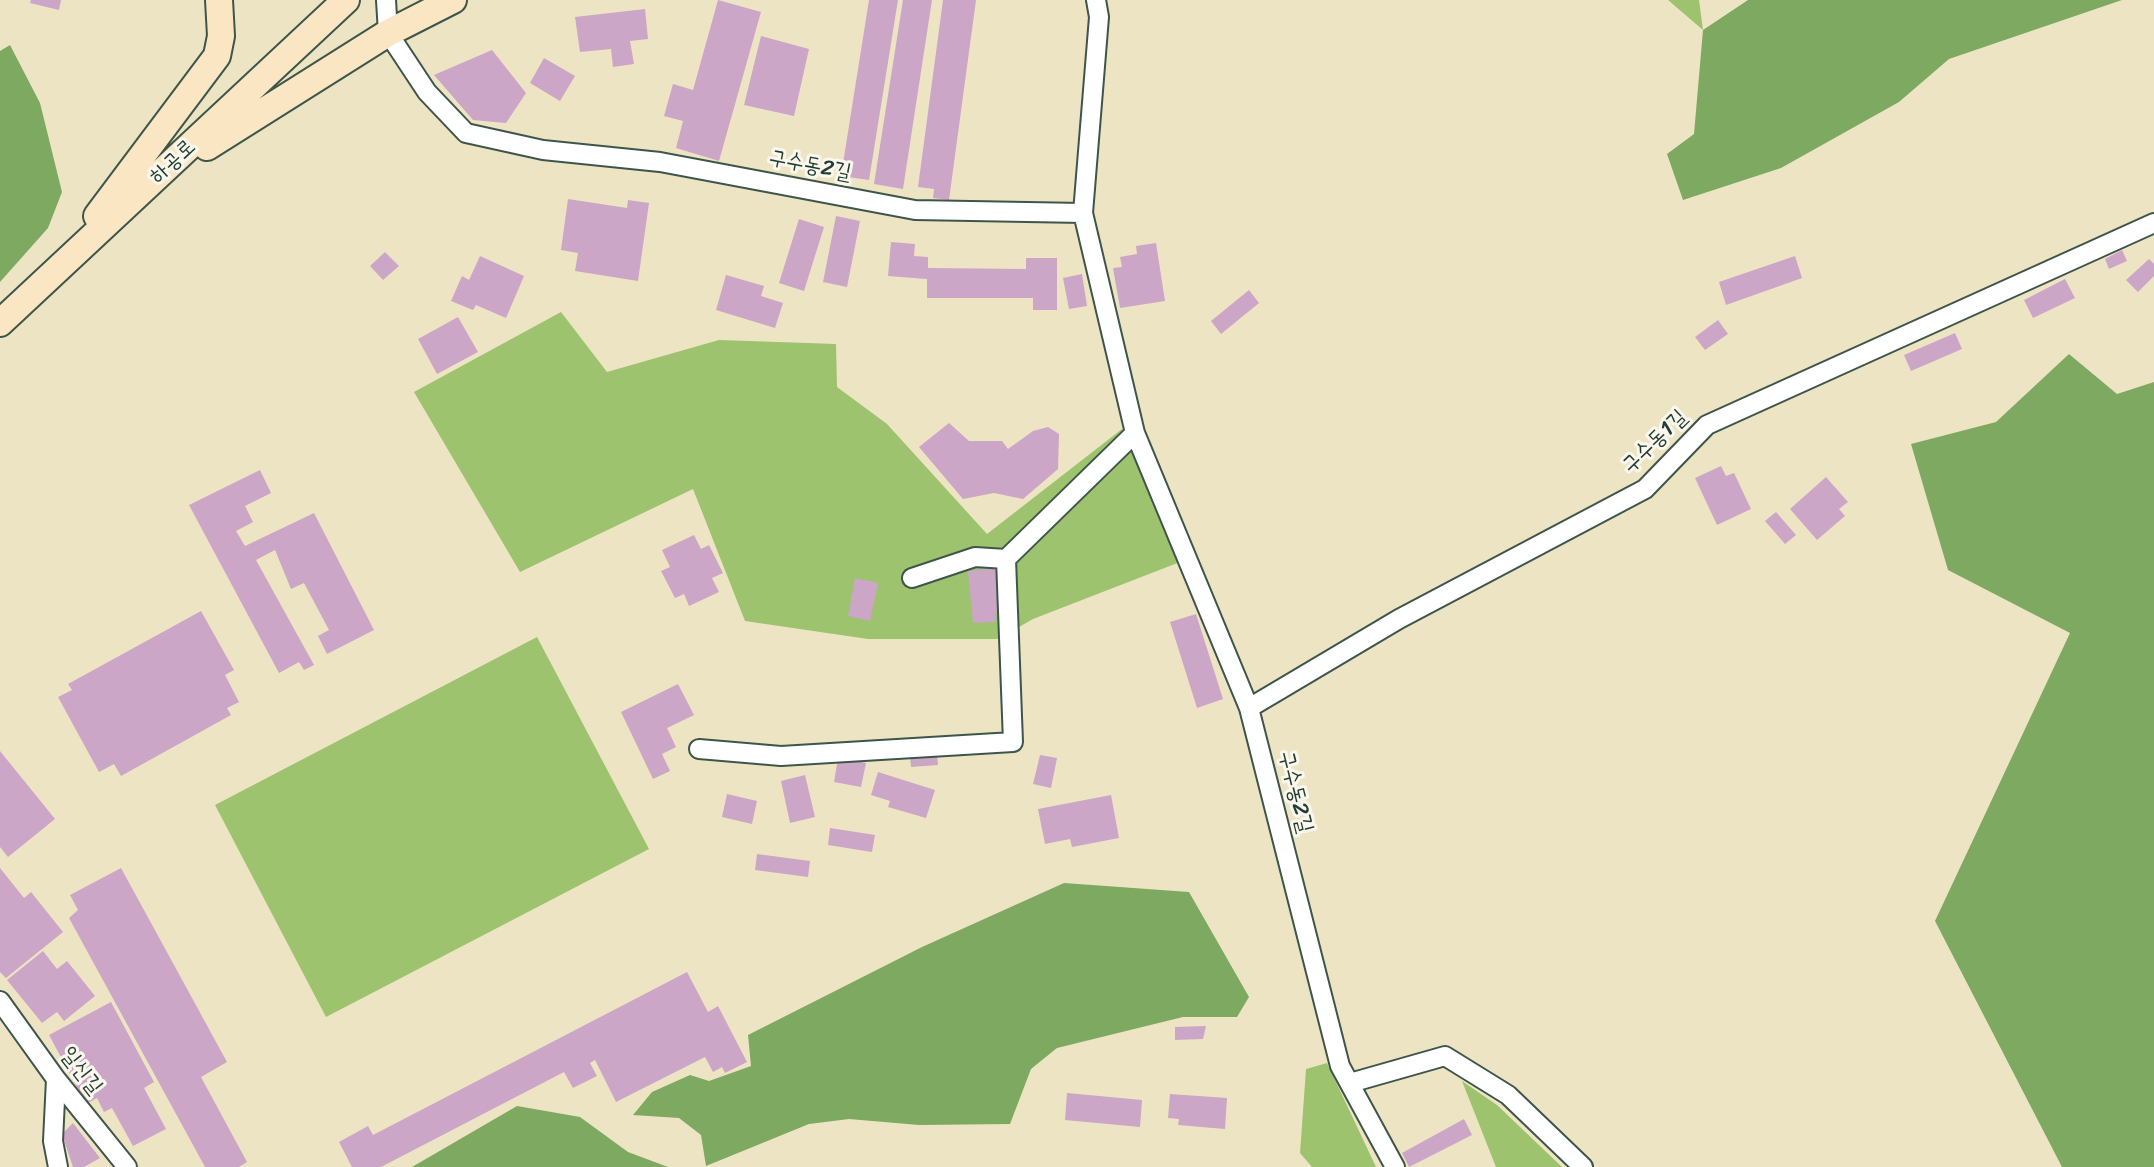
<!DOCTYPE html>
<meta charset="utf-8">
<style>
body{margin:0}
canvas{display:block;background:#ede4c4}
</style>
<canvas width="2154" height="1167"></canvas>
<script>
const c = document.querySelector('canvas').getContext('2d');
c.lineJoin = 'round';
function paint(path, color) {
  c.fillStyle = color;
  c.fill(path, 'evenodd');
}
function toPath(rows) {
  const path = new Path2D();
  for (const r of rows) {
    path.moveTo(r[0], r[1]);
    for (let i = 2; i < r.length; i += 2) path.lineTo(r[i], r[i + 1]);
  }
  return path;
}
function stroke(path, color, width, dash) {
  c.strokeStyle = color;
  c.lineWidth = width;
  c.lineCap = dash ? 'butt' : 'round';
  c.setLineDash(dash || []);
  c.stroke(path);
}
function drawText(font, color, halo, rows, align = 'center') {
  c.font = font + ' Sriracha,"Poor Story",sans-serif';
  c.lineWidth = 6;
  c.setLineDash([]);
  c.textBaseline = 'middle';
  c.strokeStyle = halo;
  c.fillStyle = color;
  for (const [text, x, y, turn = 0] of rows) {
    c.save();
    c.translate(x, y);
    c.rotate((+turn || 0) * Math.PI / 180);
    c.textAlign = isNaN(turn) ? turn : align;
    if (halo) c.strokeText(text, 0, 0);
    c.fillText(text, 0, 0);
    c.restore();
  }
}
const green = toPath([
 [1668,0,1699,0,1703,30],
 [561,312,607,372,719,340,836,344,837,387,887,424,987,534,1122,429,1180,562,1033,619,998,639,868,639,745,621,693,489,520,572,414,392],
 [537,637,649,849,326,1017,215,805],
 [1327,1063,1376,1167,1312,1167,1300,1153,1306,1069],
 [1462,1081,1497,1105,1562,1167,1496,1167]
]);
const forest = toPath([
 [1748,0,2122,0,1949,59,1899,102,1781,168,1683,200,1667,154,1694,134,1703,30],
 [10,45,40,103,62,192,48,228,0,282,0,51],
 [2069,354,2117,394,2154,382,2154,1167,2062,1167,1935,921,2070,633,1948,570,1911,444,1996,422],
 [1064,883,1189,892,1249,997,1237,1017,1183,1017,1057,1048,1031,1069,1010,1124,919,1125,849,1119,809,1124,706,1166,701,1135,679,1118,633,1115,652,1092,690,1075,709,1081,751,1066,748,1035,922,947],
 [517,1106,580,1117,628,1152,668,1167,412,1167]
]);
const building = toPath([
 [31,0,61,0,59,10,30,3],
 [718,0,761,12,719,161,676,148,683,121,664,116,673,84,693,90],
 [869,0,898,0,869,180,841,176],
 [903,0,932,0,903,189,874,184],
 [943,0,976,0,949,200,933,198,934,189,918,187],
 [645,9,648,39,630,41,634,64,613,67,611,49,580,52,575,17],
 [761,36,809,49,794,116,744,105],
 [492,50,526,93,506,123,473,120,434,75],
 [544,58,575,76,560,101,530,83],
 [568,199,627,208,628,200,649,203,638,281,575,271,578,253,561,250],
 [836,216,860,221,847,287,823,282],
 [799,219,824,227,804,291,779,283],
 [891,242,915,244,914,256,928,257,928,268,1026,269,1026,258,1057,258,1057,310,1033,310,1033,298,927,298,927,279,888,276],
 [1156,243,1165,301,1120,308,1113,268,1122,267,1120,257,1137,254,1136,246],
 [2122,250,2127,261,2109,269,2105,259],
 [385,252,399,266,383,280,370,266],
 [480,256,524,276,506,318,476,305,473,310,451,301,462,276,469,280],
 [1795,256,1802,278,1726,305,1719,282],
 [2149,259,2154,264,2154,276,2138,292,2126,280],
 [1082,274,1087,306,1069,309,1063,278],
 [726,275,764,286,761,296,783,303,775,328,716,310],
 [2065,279,2075,298,2033,318,2024,300],
 [1249,290,1259,303,1221,334,1211,321],
 [458,317,478,352,437,374,418,339],
 [1718,320,1728,334,1705,350,1695,337],
 [1955,333,1962,349,1911,371,1904,355],
 [949,423,969,441,1002,441,1008,449,1033,431,1048,427,1059,434,1058,469,1023,499,994,493,963,499,919,447],
 [1721,466,1726,476,1734,473,1751,509,1717,525,1695,478],
 [260,470,271,493,245,506,253,522,236,531,245,546,314,513,374,630,327,654,318,636,329,630,304,583,291,589,275,550,256,560,314,665,304,670,299,662,279,673,189,505],
 [1826,477,1848,502,1839,509,1845,516,1817,540,1790,509],
 [1776,512,1796,535,1785,544,1765,521],
 [694,535,701,549,709,545,723,573,712,578,719,592,689,606,684,594,675,598,661,571,670,567,662,550],
 [997,568,1002,612,995,613,996,622,973,623,968,571],
 [855,578,878,583,870,621,848,616],
 [201,611,234,670,225,675,239,702,227,708,231,715,121,776,114,764,99,772,58,697,72,690,68,684],
 [1196,614,1223,699,1197,708,1170,622],
 [678,684,694,715,667,728,676,747,662,754,670,771,653,779,621,712],
 [0,751,55,819,8,857,0,847],
 [937,753,938,765,911,767,910,755],
 [1040,755,1057,758,1051,788,1033,784],
 [838,758,866,763,861,787,834,782],
 [878,772,935,790,926,818,888,807,890,801,871,795],
 [805,775,815,817,790,823,781,781],
 [727,794,757,801,752,824,722,817],
 [1111,795,1119,838,1072,847,1070,839,1045,844,1038,809],
 [830,828,875,835,872,852,828,845],
 [757,854,810,861,808,877,755,870],
 [0,868,24,898,31,892,63,932,6,978,0,972],
 [121,868,227,1062,201,1077,247,1162,239,1167,205,1167,69,918,78,910,70,895],
 [43,951,57,969,67,961,95,996,64,1021,57,1012,42,1023,7,980],
 [687,972,708,1012,718,1006,747,1062,725,1073,722,1067,713,1072,705,1057,616,1102,595,1060,590,1063,597,1076,573,1088,564,1072,381,1167,352,1167,339,1142,368,1126,373,1135],
 [111,1002,154,1082,144,1088,166,1129,133,1146,112,1108,104,1112,97,1098,86,1104,49,1035],
 [1206,1026,1203,1039,1175,1040,1175,1027],
 [1067,1093,1142,1100,1140,1127,1065,1120],
 [1170,1094,1227,1098,1225,1129,1178,1125,1179,1119,1168,1118],
 [1464,1119,1472,1135,1409,1167,1402,1153],
 [73,1123,100,1158,84,1167,73,1167,62,1134]
]);
const minor = toPath([
 [386,0,388,33,427,92,466,133,543,150,660,162,915,210,1083,213],
 [1096,0,1099,17,1083,213,1135,433,1249,708,1340,1066,1395,1167],
 [912,578,975,557,1006,559],
 [1249,708,1399,619,1645,489,1707,425,2154,223],
 [699,749,781,756,1013,742,1006,559,1135,433],
 [0,1001,56,1079,127,1167],
 [56,1079,53,1141,58,1167],
 [1350,1083,1445,1056,1508,1095,1583,1167]
]);
const secondary = toPath([
 [207,147,388,33,453,0],
 [97,216,217,56,221,36,219,0],
 [0,323,346,0]
]);
const streetNames = [
 ["하공로",173,162,-43],
 ["구수동2길",810,166,11],
 ["구수동1길",1655,442,-44],
 ["구수동2길",1295,792,76],
 ["일신길",81,1071,52]
];
paint(green, '#9dc36e');
paint(forest, '#7ea961');
paint(building, '#cca6c7');
stroke(minor, '#3e564a', 22);
stroke(secondary, '#3e564a', 30);
stroke(minor, '#fff', 18);
stroke(secondary, '#fbe6c4', 26);
drawText('22px', '#1f3d34', '#fbf7ec', streetNames);
</script>
